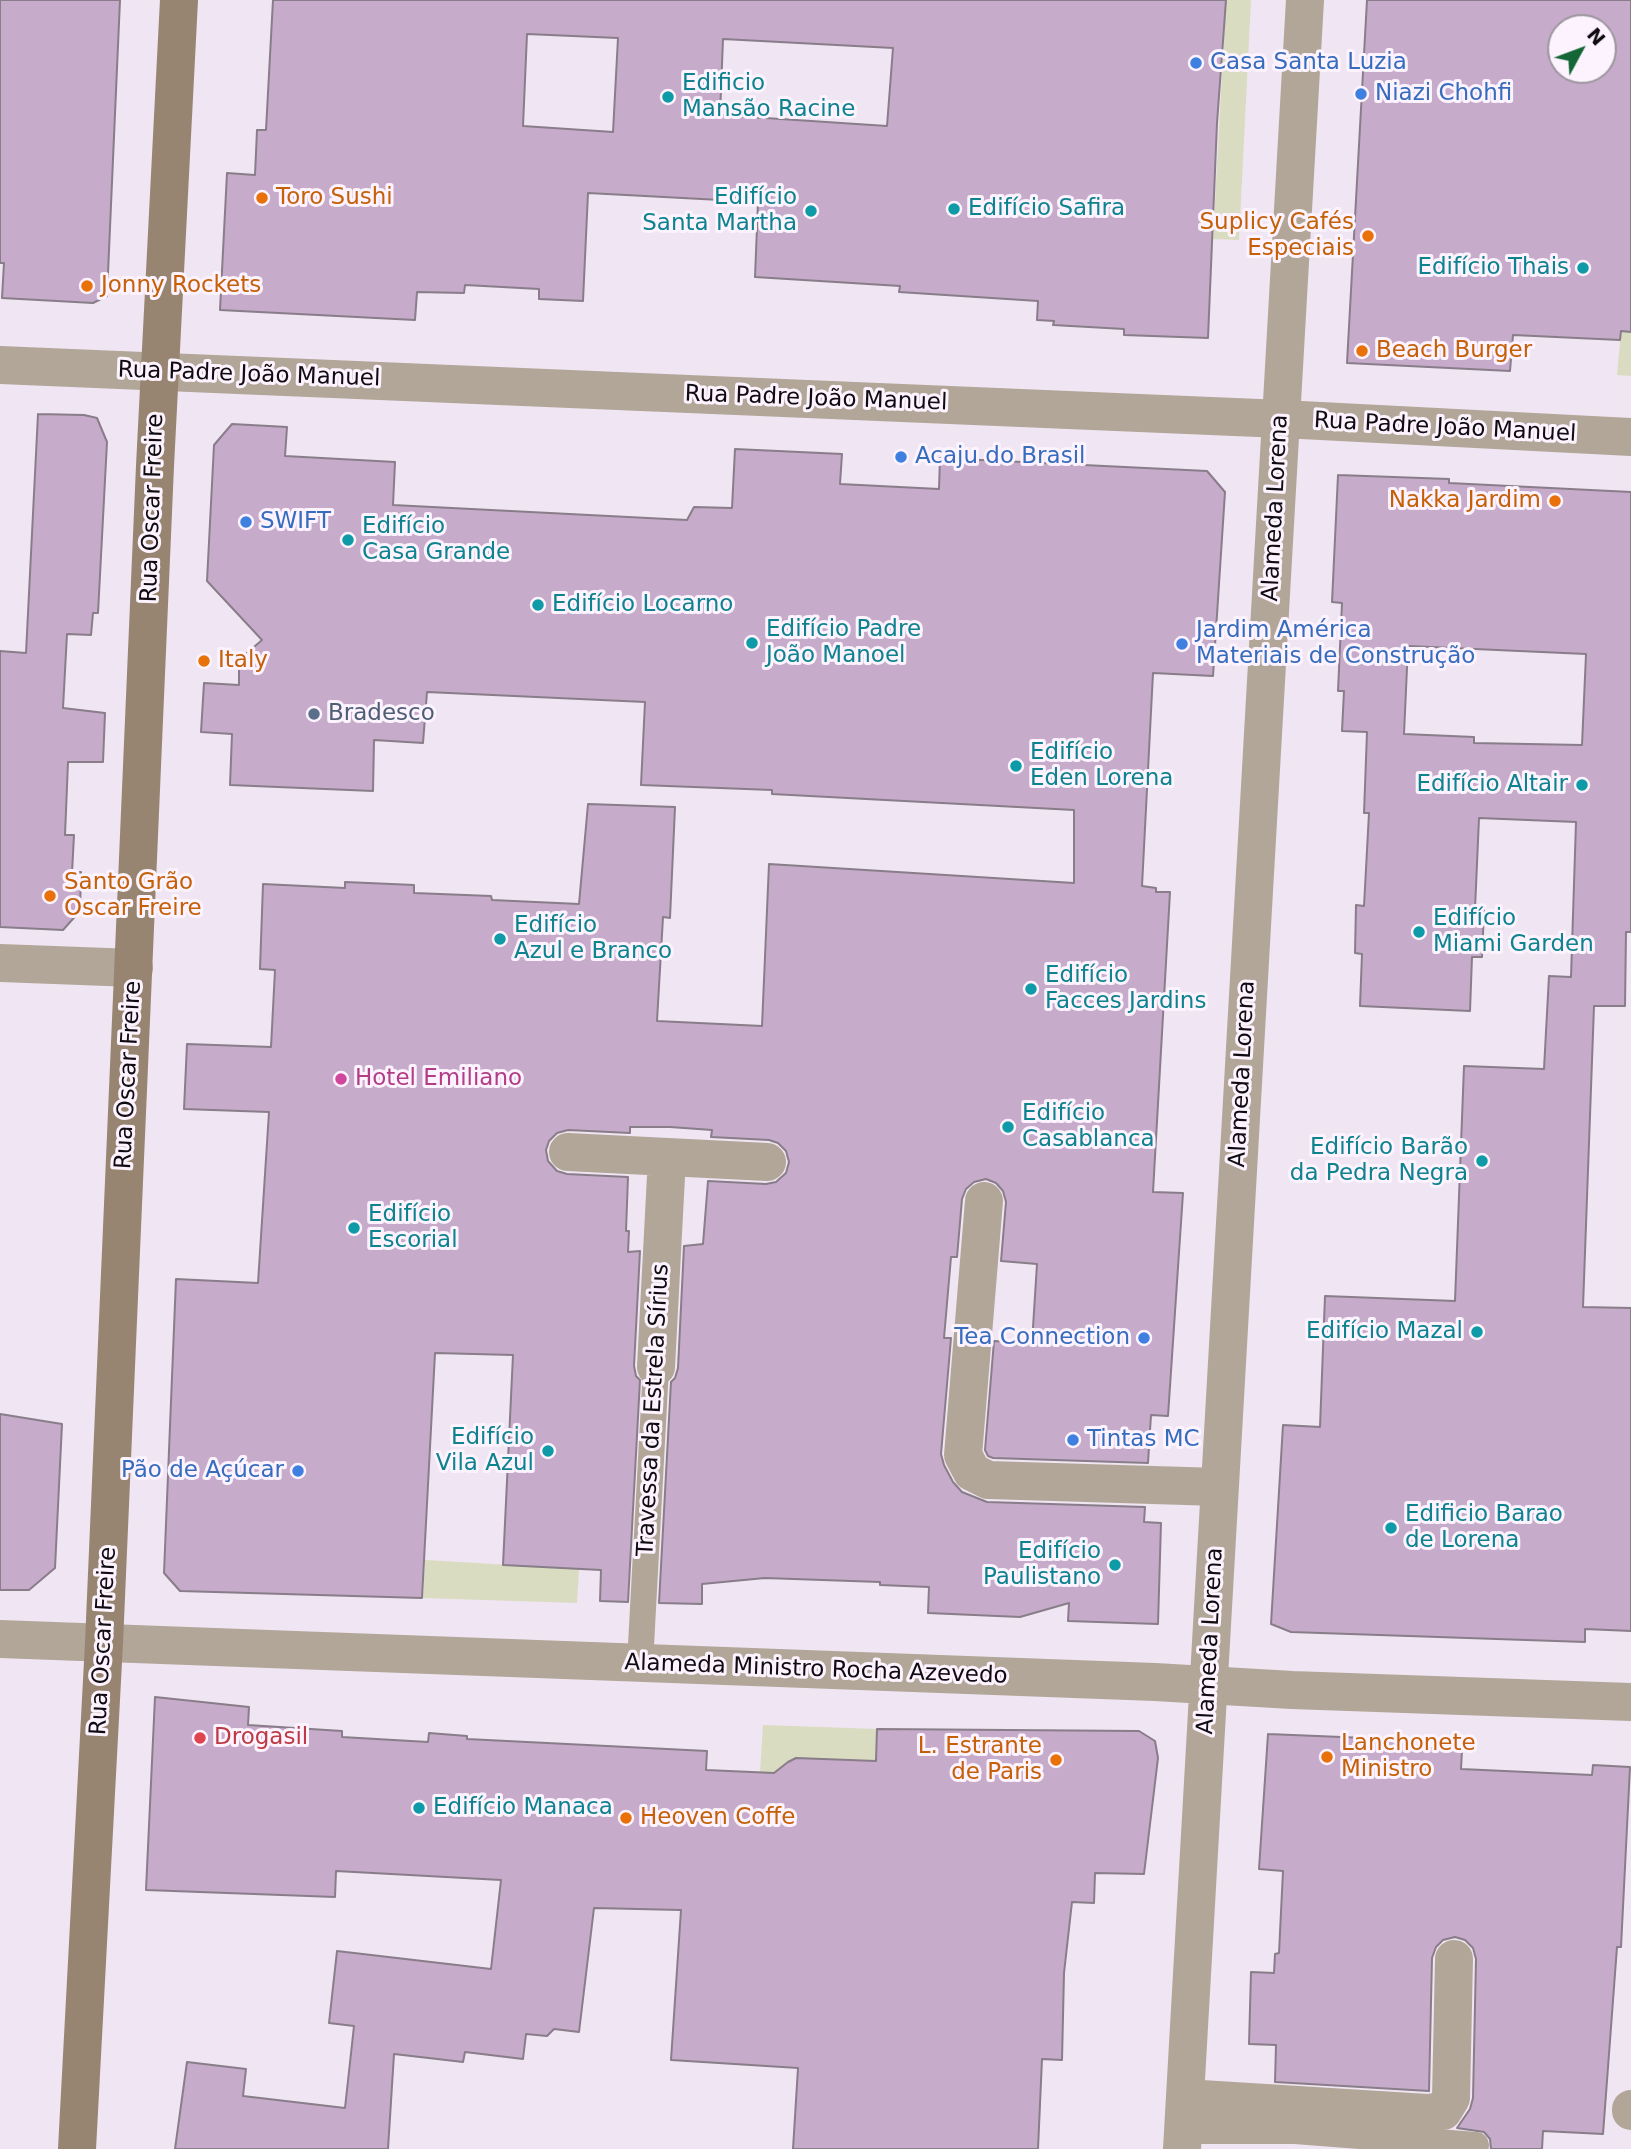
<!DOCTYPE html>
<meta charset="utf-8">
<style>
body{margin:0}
#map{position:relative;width:1631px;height:2149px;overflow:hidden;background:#f0e5f2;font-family:"DejaVu Sans",sans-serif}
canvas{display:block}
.north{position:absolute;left:1547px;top:14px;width:70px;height:70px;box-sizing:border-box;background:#fcf3fe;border:2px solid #9d969f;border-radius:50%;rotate:49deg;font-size:19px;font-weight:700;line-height:28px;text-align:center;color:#0f0b10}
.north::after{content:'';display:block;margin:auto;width:24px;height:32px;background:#156637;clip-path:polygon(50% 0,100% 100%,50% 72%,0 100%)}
</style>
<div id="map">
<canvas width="1631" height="2149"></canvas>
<div class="north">N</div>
</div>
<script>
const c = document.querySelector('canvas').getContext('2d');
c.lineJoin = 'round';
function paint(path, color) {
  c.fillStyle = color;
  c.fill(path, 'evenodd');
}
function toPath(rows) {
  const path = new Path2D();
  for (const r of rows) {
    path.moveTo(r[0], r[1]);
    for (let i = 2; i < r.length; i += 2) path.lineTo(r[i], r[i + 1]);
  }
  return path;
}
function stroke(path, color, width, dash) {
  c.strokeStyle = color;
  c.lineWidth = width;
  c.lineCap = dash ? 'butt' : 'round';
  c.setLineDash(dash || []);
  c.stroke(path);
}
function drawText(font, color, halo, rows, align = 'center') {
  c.font = font + ' "DejaVu Sans",sans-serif';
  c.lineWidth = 6;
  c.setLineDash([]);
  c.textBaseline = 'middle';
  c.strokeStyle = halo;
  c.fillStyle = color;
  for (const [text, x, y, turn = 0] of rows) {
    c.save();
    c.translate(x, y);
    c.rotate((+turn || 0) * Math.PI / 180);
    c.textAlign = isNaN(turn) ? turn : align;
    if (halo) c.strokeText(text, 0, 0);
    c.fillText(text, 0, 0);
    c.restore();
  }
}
const green = toPath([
 [1226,0,1251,0,1239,240,1213,239],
 [1621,331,1631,332,1631,376,1617,375],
 [425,1560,579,1569,577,1603,423,1598],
 [763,1725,877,1729,875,1773,838,1760,797,1758,784,1765,780,1774,760,1773]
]);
const building = toPath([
 [0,0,120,0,107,296,93,303,2,298,4,263,0,263,0,0],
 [273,0,1226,0,1217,123,1208,338,1124,335,1124,329,1053,325,1054,321,1037,320,1038,301,899,292,900,286,755,277,758,202,588,193,583,301,539,299,539,289,465,285,464,293,417,292,415,320,220,310,227,173,255,175,257,130,266,130,273,0],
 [527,34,618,38,613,132,523,126,527,34],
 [723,39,893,48,887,126,720,115,723,39],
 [1367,0,1631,0,1631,332,1621,331,1620,340,1513,335,1510,371,1347,363,1367,0],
 [1561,28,1603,28,1603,70,1561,70,1561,28],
 [38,414,84,415,97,418,107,442,98,613,93,613,91,635,67,634,63,708,105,713,103,762,68,762,65,835,74,835,72,873,81,872,80,911,63,930,0,927,0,651,26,653,38,414],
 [232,424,287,427,285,456,395,462,393,505,687,520,694,507,732,508,735,449,842,454,840,484,939,489,940,458,1207,471,1225,492,1213,676,1153,673,1142,886,1156,888,1156,892,1170,892,1153,1192,1183,1193,1168,1416,1151,1415,1148,1463,993,1458,988,1456,985,1450,994,1341,1032,1343,1037,1264,1001,1261,1006,1202,1003,1191,996,1183,986,1179,974,1182,966,1189,962,1199,957,1257,951,1257,944,1338,951,1338,941,1454,944,1465,953,1482,962,1492,987,1502,1145,1507,1144,1522,1161,1523,1158,1624,1068,1621,1069,1603,1020,1617,928,1613,929,1587,880,1585,880,1582,765,1578,702,1584,702,1604,659,1603,671,1382,675,1378,678,1368,684,1246,703,1244,708,1181,766,1184,776,1182,786,1173,789,1162,786,1151,778,1143,769,1140,711,1137,712,1130,670,1127,630,1127,630,1133,568,1130,557,1133,549,1141,546,1150,548,1161,557,1171,567,1174,628,1177,626,1231,629,1231,628,1252,640,1251,634,1366,636,1376,640,1380,628,1602,600,1601,601,1570,503,1565,513,1355,435,1353,422,1598,180,1591,164,1573,176,1279,258,1283,269,1112,184,1109,187,1044,271,1047,275,970,260,969,263,884,345,888,345,882,414,885,414,893,491,896,492,900,579,904,588,804,675,807,670,918,663,917,657,1021,762,1026,769,864,1074,883,1074,810,772,794,772,790,641,785,645,702,427,692,423,743,374,740,373,791,230,785,232,734,201,732,204,683,239,685,239,660,262,640,207,581,214,445,232,424],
 [1338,475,1449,479,1449,483,1631,492,1631,932,1626,932,1625,1006,1594,1006,1583,1307,1631,1308,1631,1631,1585,1629,1585,1642,1291,1632,1271,1624,1283,1425,1320,1427,1325,1296,1455,1301,1464,1066,1544,1069,1549,976,1571,977,1576,822,1479,818,1475,909,1484,910,1482,957,1472,957,1470,1011,1360,1006,1362,954,1355,953,1356,905,1364,906,1369,813,1364,813,1367,732,1342,731,1344,691,1338,691,1342,603,1332,602,1338,475],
 [1408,646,1586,654,1582,745,1474,743,1474,737,1404,734,1408,646],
 [0,1414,62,1424,55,1568,29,1590,0,1590,0,1414],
 [155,1697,249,1707,248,1725,342,1731,342,1737,428,1742,429,1733,467,1736,467,1739,707,1751,706,1770,774,1773,788,1762,796,1758,876,1761,877,1729,1139,1731,1155,1741,1158,1758,1144,1874,1095,1873,1094,1903,1072,1902,1064,1973,1062,2060,1042,2059,1038,2149,793,2149,798,2068,671,2060,681,1910,594,1908,579,2032,554,2029,547,2036,526,2034,523,2059,465,2052,463,2062,394,2054,388,2149,175,2149,187,2062,246,2069,243,2096,345,2108,354,2026,329,2023,337,1951,491,1969,501,1880,336,1871,335,1897,146,1890,155,1697],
 [1268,1734,1415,1740,1414,1747,1462,1750,1461,1769,1592,1775,1593,1765,1630,1767,1621,1947,1617,1947,1603,2134,1543,2131,1542,2149,1491,2149,1490,2139,1484,2132,1457,2128,1470,2109,1473,2098,1476,1959,1473,1948,1465,1940,1455,1937,1443,1940,1436,1947,1432,1958,1429,2091,1275,2082,1276,2045,1249,2044,1251,1972,1274,1973,1275,1954,1279,1953,1283,1871,1259,1869,1268,1734]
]);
const lane = toPath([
 [640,1664,656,1367],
 [1183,2131,1295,2131,1476,2145]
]);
const street = toPath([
 [0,365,1282,419,1631,437],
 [0,963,134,968],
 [568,1152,767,1162],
 [984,1201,963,1455,972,1472,988,1480,1219,1487],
 [656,1367,667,1157],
 [0,1639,1155,1682,1292,1690,1631,1702],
 [1185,2098,1427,2113,1443,2111,1451,2098,1454,1959],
 [1631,2109,1631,2111],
 [1182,2149,1305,0]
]);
const secondary = toPath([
 [77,2149,104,1643,155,466,179,0]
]);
const markers = [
 [1196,63,7,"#3f7fe0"],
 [1361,94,7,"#3f7fe0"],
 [668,97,7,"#0f9aa8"],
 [262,198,7,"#e8710a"],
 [954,209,7,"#0f9aa8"],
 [811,211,7,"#0f9aa8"],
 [1368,236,7,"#e8710a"],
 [1583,268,7,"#0f9aa8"],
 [87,286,7,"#e8710a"],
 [1362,351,7,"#e8710a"],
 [901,457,7,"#3f7fe0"],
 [1555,501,7,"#e8710a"],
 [246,522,7,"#3f7fe0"],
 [348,540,7,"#0f9aa8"],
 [538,605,7,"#0f9aa8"],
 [752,643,7,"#0f9aa8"],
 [1182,644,7,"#3f7fe0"],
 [204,661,7,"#e8710a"],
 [314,714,7,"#5c6f8a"],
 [1016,766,7,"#0f9aa8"],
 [1582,785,7,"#0f9aa8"],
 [50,896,7,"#e8710a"],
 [1419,932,7,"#0f9aa8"],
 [500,939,7,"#0f9aa8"],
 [1031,989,7,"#0f9aa8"],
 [341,1079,7,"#d1479c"],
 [1008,1127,7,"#0f9aa8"],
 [1482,1161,7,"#0f9aa8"],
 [354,1228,7,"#0f9aa8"],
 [1477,1332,7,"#0f9aa8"],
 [1144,1338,7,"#3f7fe0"],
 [1073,1440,7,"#3f7fe0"],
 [548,1451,7,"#0f9aa8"],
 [298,1471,7,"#3f7fe0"],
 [1391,1528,7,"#0f9aa8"],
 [1115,1565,7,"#0f9aa8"],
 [200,1738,7,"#e0444e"],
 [1327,1757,7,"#e8710a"],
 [1056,1760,7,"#e8710a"],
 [419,1808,7,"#0f9aa8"],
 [626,1818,7,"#e8710a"]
];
const shopNames = [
 ["Casa Santa Luzia",1210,63],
 ["Niazi Chohfi",1375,94],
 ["Acaju do Brasil",915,457],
 ["SWIFT",260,522],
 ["Jardim América",1196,631],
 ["Materiais de Construção",1196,657],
 ["Tea Connection",1130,1338,"right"],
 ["Tintas MC",1087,1440],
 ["Pão de Açúcar",284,1471,"right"]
];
const cultureNames = [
 ["Edificio",682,84],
 ["Mansão Racine",682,110],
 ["Edifício",797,198,"right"],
 ["Santa Martha",797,224,"right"],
 ["Edifício Safira",968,209],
 ["Edifício Thais",1569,268,"right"],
 ["Edifício",362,527],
 ["Casa Grande",362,553],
 ["Edifício Locarno",552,605],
 ["Edifício Padre",766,630],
 ["João Manoel",766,656],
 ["Edifício",1030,753],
 ["Eden Lorena",1030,779],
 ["Edifício Altair",1568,785,"right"],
 ["Edifício",1433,919],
 ["Miami Garden",1433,945],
 ["Edifício",514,926],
 ["Azul e Branco",514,952],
 ["Edifício",1045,976],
 ["Facces Jardins",1045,1002],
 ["Edifício",1022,1114],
 ["Casablanca",1022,1140],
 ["Edifício Barão",1468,1148,"right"],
 ["da Pedra Negra",1468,1174,"right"],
 ["Edifício",368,1215],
 ["Escorial",368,1241],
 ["Edifício Mazal",1463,1332,"right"],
 ["Edifício",534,1438,"right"],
 ["Vila Azul",534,1464,"right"],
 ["Edificio Barao",1405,1515],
 ["de Lorena",1405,1541],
 ["Edifício",1101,1552,"right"],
 ["Paulistano",1101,1578,"right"],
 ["Edifício Manaca",433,1808]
];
const foodNames = [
 ["Toro Sushi",276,198],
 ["Suplicy Cafés",1354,223,"right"],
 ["Especiais",1354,249,"right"],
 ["Jonny Rockets",101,286],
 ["Beach Burger",1376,351],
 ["Nakka Jardim",1541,501,"right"],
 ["Italy",218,661],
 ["Santo Grão",64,883],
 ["Oscar Freire",64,909],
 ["Lanchonete",1341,1744],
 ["Ministro",1341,1770],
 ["L. Estrante",1042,1747,"right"],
 ["de Paris",1042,1773,"right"],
 ["Heoven Coffe",640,1818]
];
const streetNames = [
 ["Rua Padre João Manuel",249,375,2],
 ["Rua Padre João Manuel",816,399,2],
 ["Rua Padre João Manuel",1445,428,3],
 ["Rua Oscar Freire",153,508,-88],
 ["Alameda Lorena",1276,508,-87],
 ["Alameda Lorena",1243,1074,-87],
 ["Rua Oscar Freire",129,1075,-87],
 ["Travessa da Estrela Sírius",654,1410,-87],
 ["Rua Oscar Freire",104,1641,-87],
 ["Alameda Lorena",1211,1641,-87],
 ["Alameda Ministro Rocha Azevedo",816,1670,2]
];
const serviceNames = [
 ["Bradesco",328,714]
];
const hotelNames = [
 ["Hotel Emiliano",355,1079]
];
const healthNames = [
 ["Drogasil",214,1738]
];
paint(green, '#d9dcc0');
paint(building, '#c7abca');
stroke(building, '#887d89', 2);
stroke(lane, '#b2a698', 26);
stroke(street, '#b2a698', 38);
stroke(secondary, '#978571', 38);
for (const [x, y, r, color] of markers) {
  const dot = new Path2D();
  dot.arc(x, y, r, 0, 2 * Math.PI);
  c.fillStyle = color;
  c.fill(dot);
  stroke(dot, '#fcf3fe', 2.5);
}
drawText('23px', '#366cbe', '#fcf3fe', shopNames, 'left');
drawText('23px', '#0d838f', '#fcf3fe', cultureNames, 'left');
drawText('23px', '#c56008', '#fcf3fe', foodNames, 'left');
drawText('23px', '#0f0b10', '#fcf3fe', streetNames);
drawText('23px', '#4e5e75', '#fcf3fe', serviceNames, 'left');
drawText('23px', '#b23c85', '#fcf3fe', hotelNames, 'left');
drawText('23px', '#be3a42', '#fcf3fe', healthNames, 'left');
</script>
